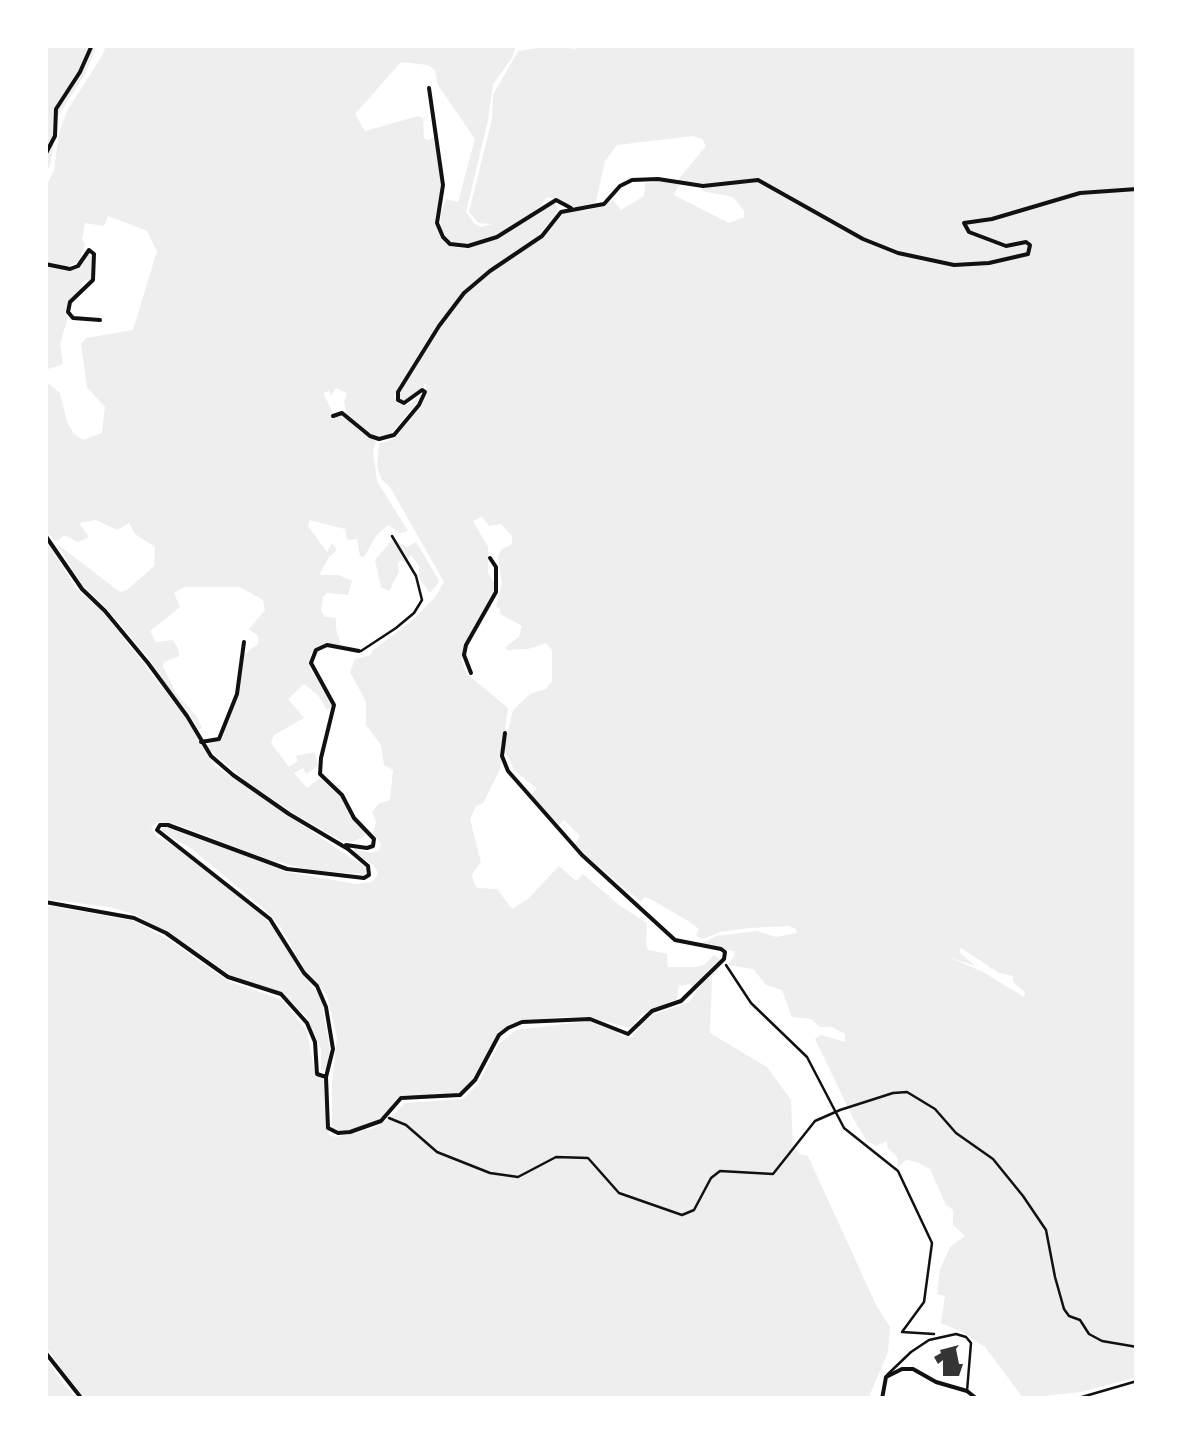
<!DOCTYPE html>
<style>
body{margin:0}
#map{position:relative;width:1182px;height:1444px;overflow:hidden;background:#fff;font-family:Lora,serif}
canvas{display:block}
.frame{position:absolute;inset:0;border:48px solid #fff;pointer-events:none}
</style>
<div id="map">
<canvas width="1182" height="1444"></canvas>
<div class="frame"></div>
</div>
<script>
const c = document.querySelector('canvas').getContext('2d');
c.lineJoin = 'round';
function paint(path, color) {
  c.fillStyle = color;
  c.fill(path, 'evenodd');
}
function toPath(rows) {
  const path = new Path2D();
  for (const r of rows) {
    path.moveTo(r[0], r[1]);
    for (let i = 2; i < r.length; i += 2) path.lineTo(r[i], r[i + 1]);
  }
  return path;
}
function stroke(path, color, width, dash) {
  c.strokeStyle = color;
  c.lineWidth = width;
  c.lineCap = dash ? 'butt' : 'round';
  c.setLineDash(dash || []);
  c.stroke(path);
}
const green = toPath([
 [45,45,97,45,86,73,58,116,50,166,45,173],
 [106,45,516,46,512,58,493,84,488,120,466,212,475,224,481,227,492,224,478,223,469,212,492,119,493,95,518,51,551,46,575,49,582,45,1137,45,1137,1377,1081,1392,1023,1398,985,1347,964,1333,941,1323,945,1296,937,1294,940,1269,950,1247,965,1236,953,1225,953,1210,946,1205,930,1169,917,1162,906,1160,897,1168,898,1158,887,1147,887,1141,876,1146,867,1141,854,1120,815,1039,821,1035,845,1042,845,1034,832,1027,820,1027,811,1019,792,1017,782,990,766,985,753,969,727,965,735,955,734,951,699,945,716,936,757,931,776,937,797,933,796,929,789,926,749,928,720,932,703,939,696,936,699,929,690,922,652,900,645,897,641,902,590,859,575,844,580,836,564,820,559,825,531,795,536,788,514,770,504,748,513,710,530,694,546,689,552,681,552,650,546,643,528,649,507,650,505,647,519,637,522,626,500,614,500,608,496,607,502,583,498,556,501,550,512,544,512,536,501,524,489,526,482,517,473,521,488,547,488,573,496,585,496,591,491,607,461,658,466,673,508,708,500,769,483,803,476,806,470,819,481,862,472,874,473,880,477,888,497,889,512,909,528,899,559,866,576,881,583,874,619,905,647,923,646,946,649,950,667,954,668,967,697,967,704,965,714,955,720,959,693,988,690,984,679,986,677,999,642,1014,631,1028,587,1017,559,1017,514,1024,500,1034,475,1080,461,1096,403,1095,396,1099,385,1116,370,1125,338,1132,332,1129,332,1083,337,1038,327,995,305,970,280,926,263,908,192,849,162,831,162,828,171,827,287,872,356,884,371,882,376,877,378,873,373,865,354,852,355,849,371,853,379,850,381,844,373,833,376,822,372,812,378,804,390,800,393,770,384,765,381,745,366,725,366,702,350,672,355,659,371,655,372,651,413,620,435,597,444,582,390,487,382,480,377,467,379,444,395,438,421,407,427,393,426,384,406,401,401,401,399,397,403,388,439,329,466,294,500,265,541,238,566,211,588,210,613,200,621,210,644,196,645,183,661,181,679,184,674,195,729,223,744,217,744,211,733,197,702,191,702,187,756,182,705,184,677,181,706,146,702,139,693,136,617,145,605,161,595,206,580,208,547,197,541,206,501,234,466,245,452,243,440,228,441,213,446,199,458,202,475,139,438,85,435,70,428,65,401,62,355,114,365,131,418,116,423,118,424,139,429,140,436,135,443,191,437,227,443,241,450,246,465,249,499,238,554,203,559,210,538,237,498,263,465,290,436,326,394,396,399,404,407,405,422,396,390,435,375,436,363,430,346,414,344,401,347,393,336,388,331,396,329,391,323,393,335,417,344,416,362,433,376,440,373,451,377,481,408,531,400,533,388,525,376,536,364,557,360,556,357,539,347,540,345,529,310,520,308,526,327,552,332,543,337,550,329,557,319,575,339,575,352,581,348,595,327,593,323,597,321,611,325,617,336,618,336,629,342,647,332,645,316,649,310,655,310,669,332,702,332,708,327,710,318,695,304,684,288,699,304,718,274,735,271,743,289,767,298,761,296,756,315,752,318,766,306,774,303,768,294,773,307,788,320,778,341,797,350,815,365,832,364,837,351,842,342,841,291,812,246,781,205,746,223,738,226,723,238,696,243,655,258,644,258,636,249,629,265,610,263,600,240,587,184,587,174,593,180,607,150,631,156,642,173,640,178,648,179,656,164,662,163,667,176,693,197,717,202,728,198,730,190,713,170,692,151,661,108,610,82,585,57,544,120,592,127,590,154,566,155,547,135,534,129,523,117,530,96,520,79,523,89,537,78,542,64,535,58,541,53,539,45,531,45,381,60,393,67,422,74,434,83,440,102,433,105,407,87,387,81,344,86,338,133,330,157,251,147,231,108,216,104,226,85,223,82,240,85,244,79,262,64,267,45,262,45,189,54,170,59,133,67,111,103,54],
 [961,948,999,973,1013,976,1013,982,1025,992,1024,997,983,972,946,956,975,966,959,952],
 [88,253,93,258,92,276,90,282,86,279,80,285,82,289,70,299,67,309,68,317,60,344,63,364,45,370,45,266,73,270,81,266],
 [45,539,77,589,104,613,184,715,215,766,366,868,365,875,306,869,267,859,178,825,158,822,151,827,156,836,188,854,259,912,276,930,301,973,321,997,330,1049,328,1070,321,1070,321,1049,307,1017,283,994,232,976,179,939,136,915,110,907,45,899],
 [393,539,407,547,416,542,437,577,439,582,430,593,419,578,419,566,411,555,406,563,401,560,398,563,399,572,389,591,381,587,375,560],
 [45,905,135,921,172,942,228,981,282,1000,307,1031,315,1074,327,1082,327,1128,329,1135,336,1137,372,1129,391,1117,405,1103,463,1099,478,1084,499,1044,516,1030,589,1021,614,1029,621,1036,632,1037,641,1024,653,1015,689,1002,704,981,712,976,710,1033,767,1067,791,1100,793,1146,800,1154,808,1156,876,1305,890,1327,888,1352,868,1399,86,1399,75,1389,45,1345],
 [45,1357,65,1386,77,1399,45,1399]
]);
const building = toPath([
 [959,1345,956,1349,959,1364,963,1364,959,1376,943,1376,943,1360,938,1364,934,1357,941,1353,940,1350]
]);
const path = toPath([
 [726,965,751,1003,807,1057,844,1128,898,1171,932,1243,924,1302,902,1332,934,1334],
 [389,1118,406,1125,437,1152,490,1173,518,1177,556,1157,588,1158,619,1193,682,1215,694,1210,711,1178,720,1171,773,1174,815,1121,840,1110,893,1093,907,1092,935,1109,956,1133,993,1159,1023,1196,1046,1230,1055,1277,1064,1309,1069,1316,1080,1320,1089,1334,1102,1341,1137,1347],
 [1015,1398,1019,1399],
 [1075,1399,1137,1381]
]);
const service = toPath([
 [361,651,396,628,414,613,422,600,416,576,392,536],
 [887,1375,911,1352,929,1340,956,1334,966,1337,971,1343,967,1391]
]);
const minor = toPath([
 [429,88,443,185,437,223,443,237,450,244,468,246,497,237,556,200,571,208],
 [45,155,55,136,56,109,80,72,92,45],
 [45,264,70,269,78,266,89,250,94,254,93,280,70,302,68,312,73,318,100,320],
 [333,416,342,413,370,436,379,439,394,435,419,405,425,392,422,390,404,403,398,400,398,392,439,326,464,293,490,271,542,236,561,212,604,204,620,186,632,180,658,179,703,186,758,180,863,239,898,253,954,265,989,263,1028,254,1030,245,1026,242,1006,246,969,232,964,223,992,219,1080,193,1137,189],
 [45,535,82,589,105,611,148,663,187,716,211,756,233,775,289,814,348,849,368,866,369,875,364,878,287,869,168,825,160,825,157,830,270,919,304,973,317,986,326,1007,333,1049,326,1077,317,1074,315,1042,307,1023,281,994,228,977,166,933,134,918,45,902],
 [471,673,464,655,466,645,496,592,496,567,490,558],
 [201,742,219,739,237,694,244,642],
 [346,845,367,848,373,846,374,839,354,818,342,795,320,774,321,758,334,705,311,663,316,650,327,645,359,651],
 [326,1077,328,1128,338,1133,350,1132,381,1121,401,1098,460,1095,475,1080,499,1035,508,1028,522,1022,590,1019,628,1034,652,1011,681,1001,724,959,725,952,721,949,675,940,582,855,508,771,502,756,505,733],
 [45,1352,82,1399],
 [882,1399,886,1377,902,1369,913,1369,936,1382,967,1391,977,1399]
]);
paint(green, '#eee');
paint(building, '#353535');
stroke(path, '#111', 2.5);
stroke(service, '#111', 2.5);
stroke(minor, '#111', 4);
</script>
